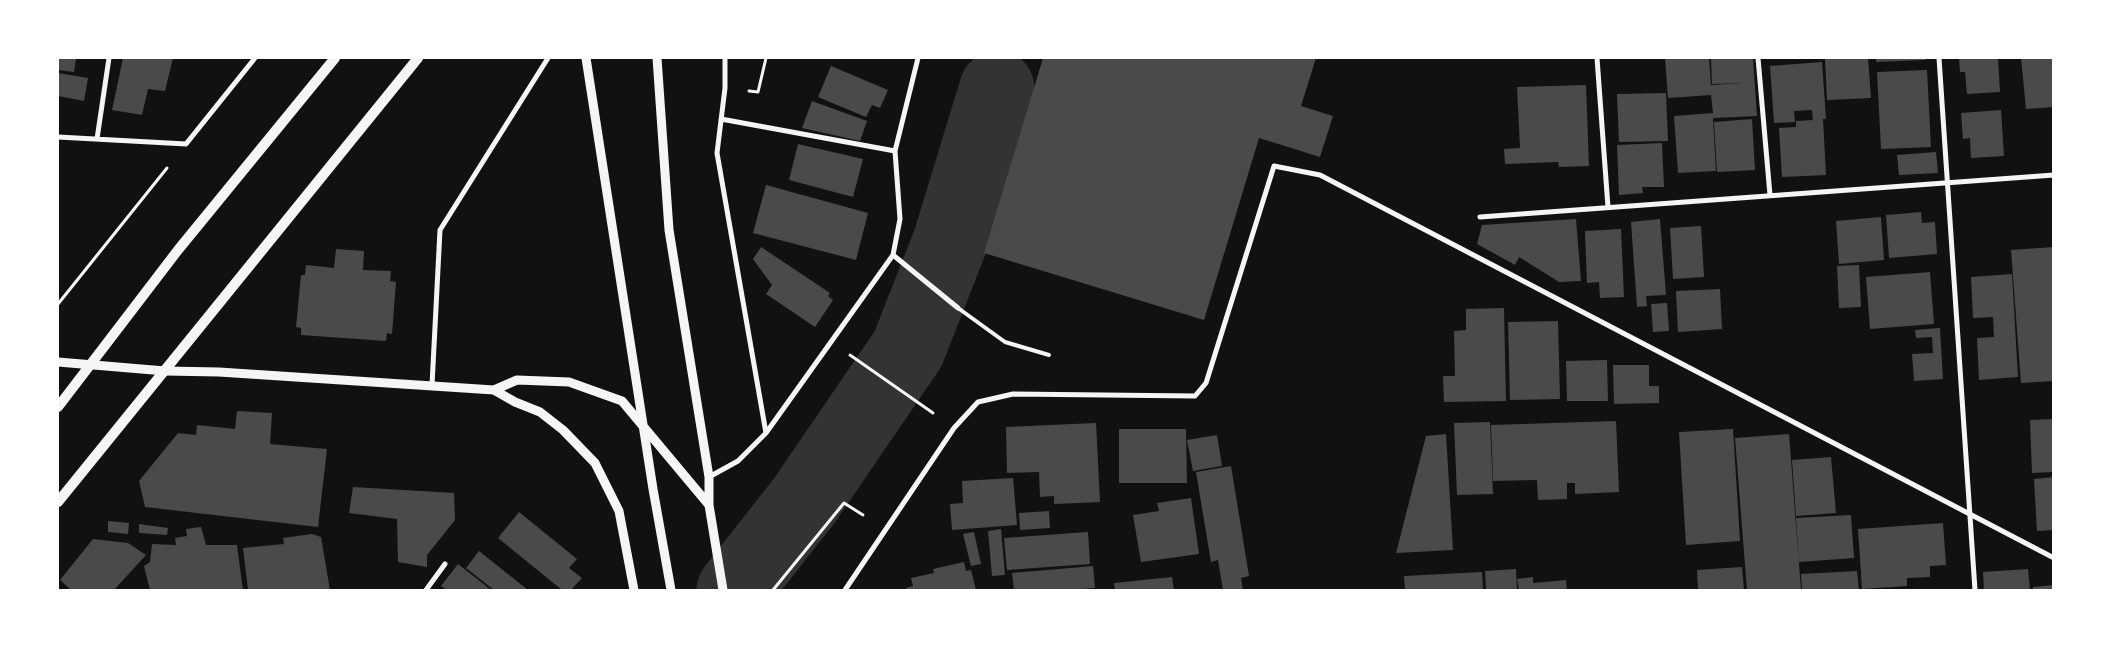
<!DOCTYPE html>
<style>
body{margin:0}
#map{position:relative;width:2111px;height:648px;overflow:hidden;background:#111;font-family:"DM Sans",sans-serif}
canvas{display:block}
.frame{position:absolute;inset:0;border:59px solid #fff;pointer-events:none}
</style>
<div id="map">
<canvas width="2111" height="648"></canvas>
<div class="frame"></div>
</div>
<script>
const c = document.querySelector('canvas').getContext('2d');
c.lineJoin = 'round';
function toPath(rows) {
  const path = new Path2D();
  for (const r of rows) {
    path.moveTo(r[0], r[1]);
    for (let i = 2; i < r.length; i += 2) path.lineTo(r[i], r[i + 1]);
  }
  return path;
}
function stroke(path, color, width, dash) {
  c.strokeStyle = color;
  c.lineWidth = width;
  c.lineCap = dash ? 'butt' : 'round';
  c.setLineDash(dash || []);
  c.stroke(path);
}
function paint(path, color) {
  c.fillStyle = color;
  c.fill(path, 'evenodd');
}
const river = toPath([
 [734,590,804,501,908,349,950,242,997,88]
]);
const building = toPath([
 [58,58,76,58,74,72,58,70],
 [123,58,173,58,165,91,148,89,142,115,112,110],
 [1043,58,1316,58,1301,106,1333,116,1320,157,1259,138,1204,320,984,253],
 [1665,58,1709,58,1711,85,1743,83,1712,84,1711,58,1753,58,1757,116,1713,118,1716,171,1678,173,1674,116,1713,113,1711,95,1668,98],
 [1825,58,1868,58,1871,98,1827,100],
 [1876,58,1926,58,1926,60,1876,62],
 [1959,58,1998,58,2000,92,1967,94,1965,72,1960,72],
 [2021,58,2054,58,2054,107,2026,109],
 [1822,62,1826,119,1823,119,1826,175,1782,177,1779,128,1796,127,1796,121,1813,120,1812,110,1794,111,1795,122,1774,123,1770,66],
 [831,66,888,90,880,108,872,105,866,117,818,97],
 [1927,70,1931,147,1881,149,1877,72],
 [58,73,88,78,84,101,58,96],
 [1586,85,1589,166,1559,167,1558,162,1505,164,1504,149,1520,148,1517,87],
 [1666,93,1668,141,1619,142,1617,94],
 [812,101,867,121,860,141,802,128],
 [2001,110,2004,156,1971,158,1970,138,1963,139,1961,113],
 [1752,119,1755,170,1717,172,1714,122],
 [1662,143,1664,187,1642,187,1643,193,1619,195,1617,145],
 [798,144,863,159,853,197,789,180],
 [1936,152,1938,173,1899,175,1897,155],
 [766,185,868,213,856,260,753,233],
 [1921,212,1922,223,1935,222,1937,254,1889,258,1886,215],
 [1881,217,1884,260,1839,264,1836,221],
 [1576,219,1581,281,1559,282,1519,257,1515,265,1477,244,1482,225],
 [1660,219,1666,295,1646,296,1647,306,1637,307,1631,222],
 [1701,226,1704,277,1673,279,1670,228],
 [1621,229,1624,297,1600,298,1599,282,1587,283,1585,231],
 [761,247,830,293,828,296,833,300,815,327,766,294,772,285,753,259],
 [2054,247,2054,381,2021,383,2011,250],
 [336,249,364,251,363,270,391,271,390,281,396,282,392,334,387,333,386,341,301,335,301,328,296,327,301,275,305,275,306,265,334,268],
 [1859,265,1861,307,1839,308,1837,266],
 [1930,272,1934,324,1870,329,1866,277],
 [2012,274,2018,377,1979,380,1977,338,1994,337,1993,317,1973,318,1971,277],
 [1720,289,1722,329,1678,332,1676,291],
 [1667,303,1669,331,1653,332,1651,304],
 [1504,308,1506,401,1444,402,1443,376,1455,376,1454,331,1466,330,1466,309],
 [1558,321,1560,399,1510,400,1508,322],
 [1940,328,1943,379,1914,381,1912,354,1933,353,1932,337,1916,338,1915,330],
 [1607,360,1608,401,1567,401,1566,361],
 [1613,365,1649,365,1649,386,1659,386,1659,403,1614,404],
 [237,411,272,413,270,444,327,449,318,527,145,507,139,481,178,433,196,435,197,425,235,429],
 [2054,419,2054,472,2032,473,2030,420],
 [1616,421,1619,492,1575,494,1575,483,1567,483,1567,499,1538,500,1537,480,1493,481,1491,425],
 [1490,422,1493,494,1457,495,1454,423],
 [1096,423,1100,502,1054,504,1054,496,1040,497,1039,472,1007,473,1006,427],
 [1119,429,1186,429,1187,483,1119,483],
 [1733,429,1740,541,1686,545,1679,432],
 [1446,434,1453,550,1396,553,1426,436],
 [1789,434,1801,590,1747,590,1735,438],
 [1217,435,1222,466,1193,471,1187,440],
 [1831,457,1836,513,1796,516,1792,460],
 [1231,466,1249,576,1241,578,1243,590,1223,590,1218,560,1211,562,1196,472],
 [2054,477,2054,530,2037,531,2034,479],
 [1013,478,1017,525,952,530,950,504,963,503,962,481],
 [353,487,454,493,455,520,427,555,427,567,398,562,397,519,349,513],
 [1191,498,1199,554,1141,562,1133,515,1159,511,1157,503],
 [1049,511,1050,528,1020,530,1019,513],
 [519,512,577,559,569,568,582,578,571,590,562,590,498,538],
 [1851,515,1854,558,1799,562,1796,518],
 [108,521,129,523,128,534,108,532],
 [1943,523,1946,565,1930,566,1930,577,1907,578,1907,586,1862,589,1858,529],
 [139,524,168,528,167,535,139,533],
 [201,527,206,545,237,545,243,590,150,590,144,566,150,562,152,544,176,545,175,538,187,536,186,529],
 [1001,529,1005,575,992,576,988,531],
 [974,532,981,564,971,566,963,534],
 [1088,532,1090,564,1007,570,1004,538],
 [312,534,321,537,330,590,248,590,243,548,284,544,283,538],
 [93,539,128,543,146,555,114,590,71,590,60,580],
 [479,551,528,590,494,590,466,568],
 [964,562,966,571,971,570,976,590,907,590,906,588,913,586,911,578,934,573,933,569],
 [458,564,491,590,447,590,441,586],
 [1093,566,1095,588,1068,590,1014,590,1012,573],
 [1742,567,1744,590,1698,590,1697,570],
 [1516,569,1517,590,1486,590,1485,571],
 [2028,569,2030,590,1984,590,1983,572],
 [1857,571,1859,590,1802,590,1801,574],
 [1482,572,1483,590,1405,590,1404,576],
 [1172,577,1174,590,1115,590,1114,583],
 [1533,577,1533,583,1566,580,1567,590,1519,590,1517,579],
 [2054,585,2054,590,2033,590,2033,587]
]);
const path = toPath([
 [749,91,758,92,766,58],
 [58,304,167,168],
 [850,355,933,413],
 [773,590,844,503,863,515]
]);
const service = toPath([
 [958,308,1005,342,1049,355]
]);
const minor = toPath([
 [725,58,725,88,717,153,766,433],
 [1597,58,1608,207],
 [1758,58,1770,195],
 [1939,58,1975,590],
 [721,119,895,151],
 [58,137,186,144,255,58],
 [97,139,109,58],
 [1480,217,2054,175],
 [893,255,958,308],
 [432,385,440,230,548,58],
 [709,477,738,461,766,433,893,255,900,219,895,151,918,58],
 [426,590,445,564],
 [845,590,954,428,978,402,1013,394,1195,396,1206,383,1274,166,1320,175,2054,558]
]);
const tertiary = toPath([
 [586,58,653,489,671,590],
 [657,58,669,230,709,477,709,505,723,590],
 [58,362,165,371,219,372,494,390,515,402,540,412,563,430,595,463,619,511,634,590],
 [494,390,517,380,569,382,622,401,709,505]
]);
const secondary = toPath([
 [58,407,178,250,335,58],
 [58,502,418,58]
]);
stroke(river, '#333', 75);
paint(building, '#4a4a4a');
stroke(path, '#f5f5f5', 3);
stroke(service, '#f5f5f5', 4);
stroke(minor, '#f5f5f5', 5);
stroke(tertiary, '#f5f5f5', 9);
stroke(secondary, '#f5f5f5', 10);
</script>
